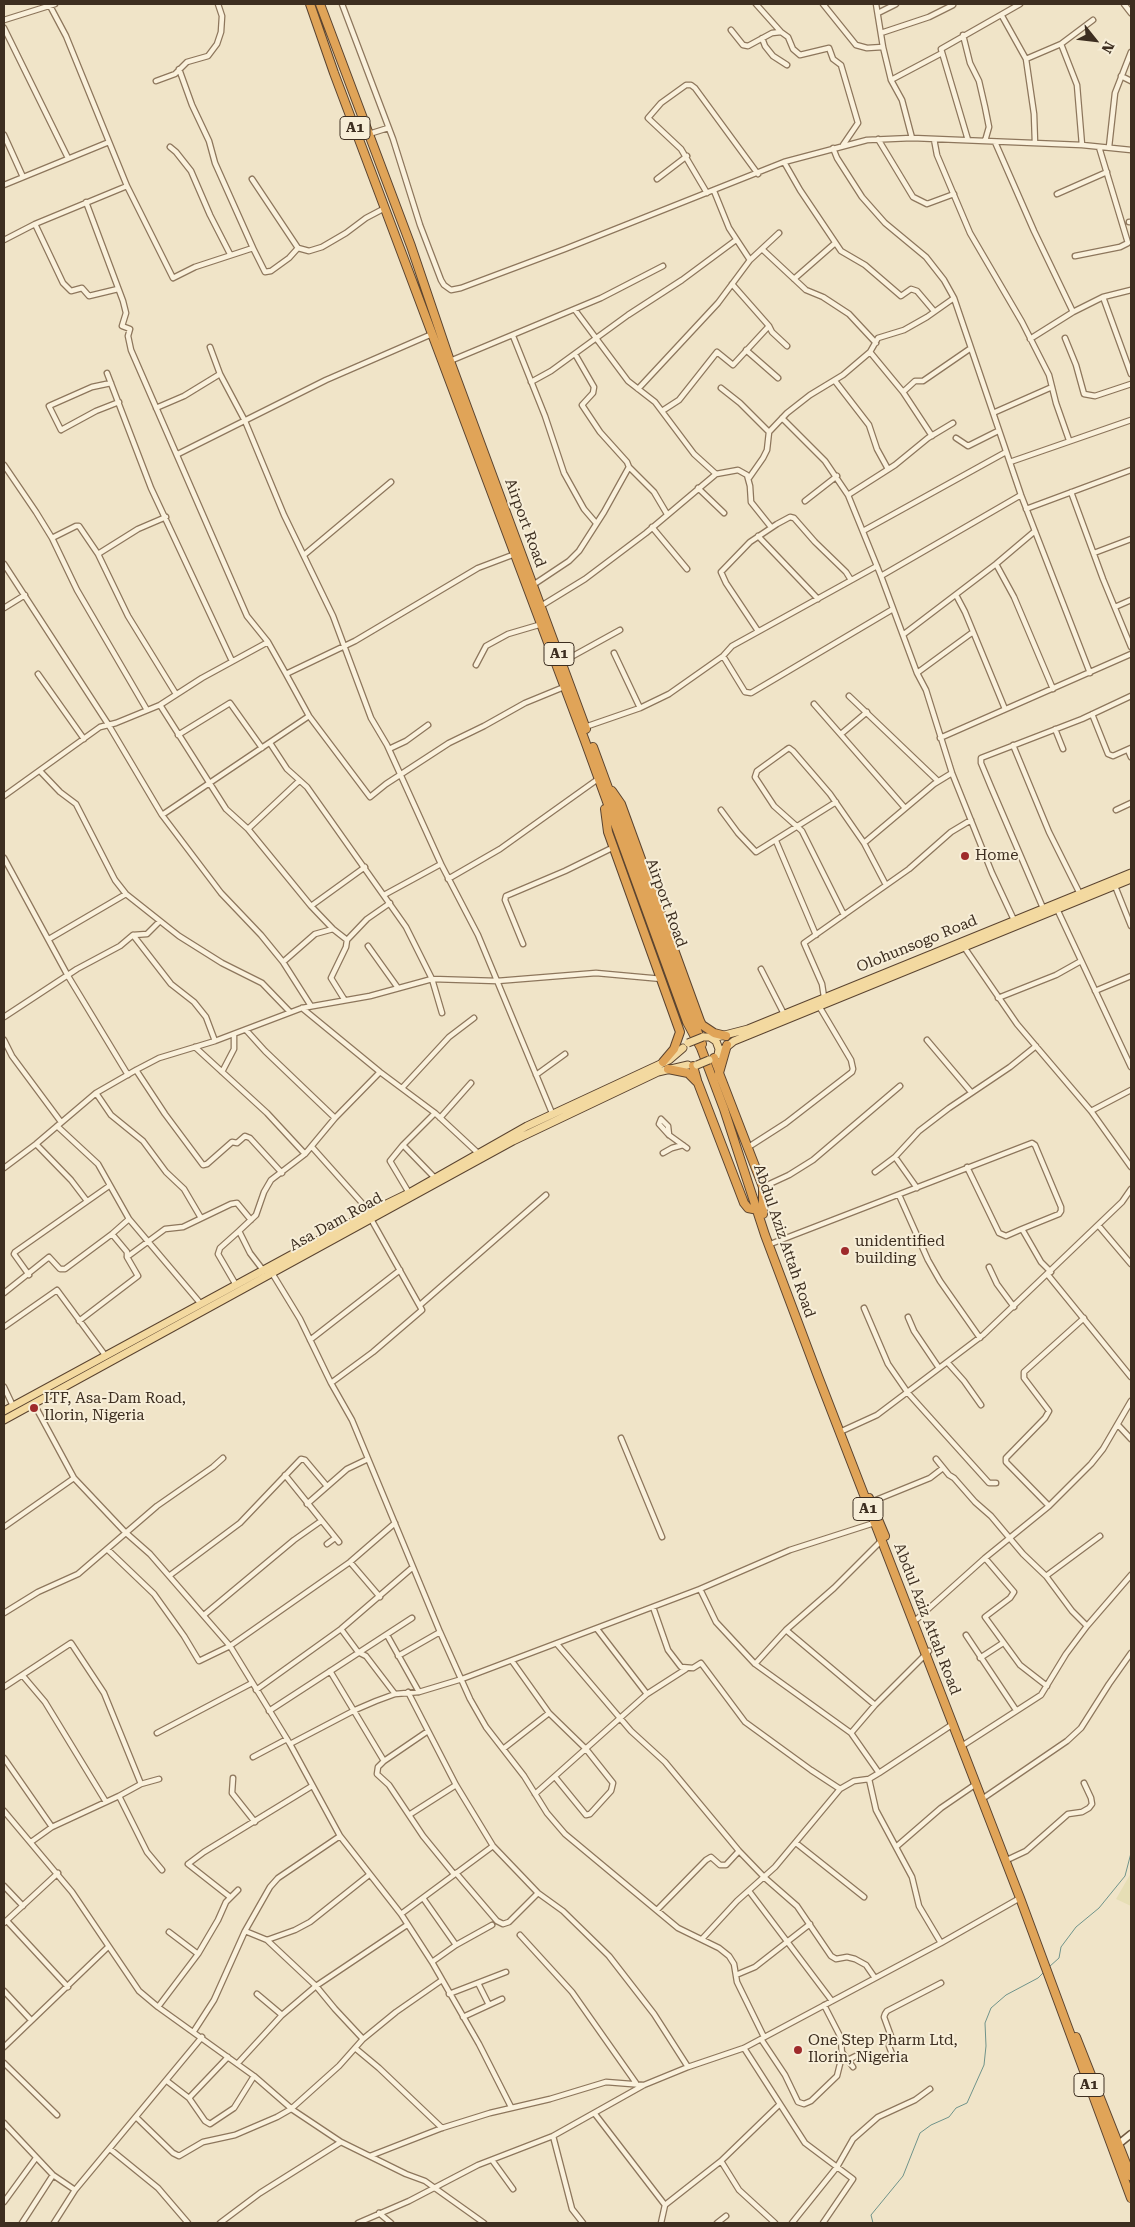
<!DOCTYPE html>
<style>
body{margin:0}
#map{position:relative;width:1135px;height:2227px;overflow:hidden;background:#f0e4c8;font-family:"Roboto Serif",serif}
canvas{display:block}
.frame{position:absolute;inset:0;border:5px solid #3d2e20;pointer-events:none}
.north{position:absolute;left:1070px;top:15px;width:50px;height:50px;-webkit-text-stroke:4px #f7eed8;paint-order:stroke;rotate:119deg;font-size:14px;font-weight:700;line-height:20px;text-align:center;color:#3d2e20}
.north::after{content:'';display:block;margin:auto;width:18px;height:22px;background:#3d2e20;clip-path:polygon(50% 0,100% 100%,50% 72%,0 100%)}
</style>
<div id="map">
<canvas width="1135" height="2227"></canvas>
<div class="frame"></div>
<div class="north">N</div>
</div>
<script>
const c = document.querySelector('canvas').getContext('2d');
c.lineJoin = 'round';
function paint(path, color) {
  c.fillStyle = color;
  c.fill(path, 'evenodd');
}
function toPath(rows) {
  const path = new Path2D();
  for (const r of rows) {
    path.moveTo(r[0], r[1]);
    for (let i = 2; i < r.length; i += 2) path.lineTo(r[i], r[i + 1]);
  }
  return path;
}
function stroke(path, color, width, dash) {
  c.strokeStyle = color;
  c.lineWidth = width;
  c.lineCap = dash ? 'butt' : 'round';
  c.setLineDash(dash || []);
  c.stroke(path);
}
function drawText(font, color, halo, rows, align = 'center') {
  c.font = font + ' "Roboto Serif",serif';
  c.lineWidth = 4;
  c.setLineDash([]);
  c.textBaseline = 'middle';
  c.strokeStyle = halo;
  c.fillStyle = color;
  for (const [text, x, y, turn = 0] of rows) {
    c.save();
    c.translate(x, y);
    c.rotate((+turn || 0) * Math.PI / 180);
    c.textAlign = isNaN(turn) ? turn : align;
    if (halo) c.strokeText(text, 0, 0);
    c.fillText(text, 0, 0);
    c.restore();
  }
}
const farmland = toPath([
 [1131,1873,1131,1906,1116,1899]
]);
const stream = toPath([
 [1049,1967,1059,1958,1061,1947,1076,1927,1099,1908,1125,1876,1131,1853],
 [873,2223,871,2215,903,2176,920,2133,931,2125,949,2117,956,2108,967,2103,984,2065,986,2046,985,2023,991,2008,1006,1995,1038,1978,1044,1972]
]);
const street = toPath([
 [49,4,66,36,127,186,173,278,195,267,253,248,265,272,271,271,289,258,298,248,309,251,322,247,346,233,366,218,385,208],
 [342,4,393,139,420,225,441,280,444,285,451,290,461,288,565,249,784,162,867,140,912,138,1082,145,1131,150],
 [756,4,781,32],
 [823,4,856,45,867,48,883,47],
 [876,4,883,47,891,80,902,100,912,138],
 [1124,4,1131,13],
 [878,13,896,4],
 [1002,16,1026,59,1034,114,1035,143],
 [4,20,55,4],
 [4,28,68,158],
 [731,30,743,45,748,46,772,33,781,32,788,37,793,49,800,55,829,48,833,59,841,65,858,123,843,145],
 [881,33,929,17,953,5],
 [963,35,970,63,979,81,985,107,989,127,985,141],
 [762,38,765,46,773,56,787,65],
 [1061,44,1077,85,1082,145],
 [1026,59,1061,44,1093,20],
 [179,69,192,105,209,141,215,163,253,248],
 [1121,76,1131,81],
 [891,80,942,53],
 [156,81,175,74,187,62,208,56,217,44,221,32,222,16,218,4],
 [369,134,388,128],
 [4,135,23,177],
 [878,139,913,197,927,204,954,194],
 [934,139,937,155,970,233,1022,322,1049,375,1056,403,1069,440],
 [968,140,941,49,1020,4],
 [995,142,1034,231,1073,312],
 [170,147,176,152,191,171,210,215,230,254],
 [1109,147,1115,93,1131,52],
 [833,148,837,158,862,197,885,223,926,257,944,280,954,298,1021,495,1090,673],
 [784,162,800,190,841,251,865,265,901,296,911,289,917,291,934,311],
 [252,179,298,248],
 [657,179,687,156],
 [4,185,109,142],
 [714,191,729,228,750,260],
 [707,193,681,149,648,118,661,103,686,85,691,85,695,88,758,174],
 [1057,194,1107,172],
 [86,202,123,301,126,313,122,326,130,329,128,336,131,350,247,616,268,642,286,674,355,641,478,568,515,554],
 [1129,222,1131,222],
 [35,224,63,283,71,291,82,288,89,296,118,289],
 [4,240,35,224,127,186],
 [762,249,806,290,823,297,849,314,876,343],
 [1075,256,1120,247,1128,243,1099,147],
 [794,279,834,244],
 [732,284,769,326,772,332,787,346],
 [1103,297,1131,374],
 [575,310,628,381,655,402,694,454,716,474],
 [513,336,545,416,564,473,584,509,596,523],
 [1065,338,1076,365,1084,394,1095,396,1131,384],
 [1030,339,1073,312,1103,297,1131,290],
 [210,347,220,374,245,421,284,515,333,616,371,718,387,745,441,864,478,935,552,1113],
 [746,350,778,378],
 [870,352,903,392,932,436],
 [575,354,594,387,593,393,582,405,600,432,627,462,629,467,654,492,667,514],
 [450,361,601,298,663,266],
 [107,373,151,488,232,661],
 [835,381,869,425,877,449,888,469],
 [531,382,551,371,628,315,682,280,736,240],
 [111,383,92,387,49,406,61,430,96,411,119,402],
 [721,388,740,403,769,432],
 [638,389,718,303,750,260,779,233],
 [903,392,915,381,923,381,971,348],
 [156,408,184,396,220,374],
 [662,411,679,400,717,352,733,365,769,326],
 [993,413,1052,387],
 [782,418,825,461,848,495,881,576,917,673,926,690,952,773,992,873,1014,920],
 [956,438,968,446,998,431],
 [178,454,326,380,432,334],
 [1010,462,1131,420],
 [4,465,36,512,52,538,77,590,147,710],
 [749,478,763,458,767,450,769,432,787,413,810,395,843,375,870,352,878,338,904,330,927,317,954,298],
 [698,488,724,513],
 [1071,492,1103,579,1131,647],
 [848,495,895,465,928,438,953,423],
 [805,501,837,476],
 [1026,509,1131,470],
 [652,527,687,569],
 [863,531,1006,452],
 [758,536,818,599],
 [52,538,76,526,79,526,98,554,128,616,176,694],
 [1094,553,1131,539],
 [98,554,138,529,166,517],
 [304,555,391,482],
 [4,564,108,724,162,815,221,893,261,935,283,962,311,1006],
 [996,564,1014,597,1053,689],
 [881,576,1021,495],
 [533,585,569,561,579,551,604,512,629,467],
 [956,595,965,612,1005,709],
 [541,606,585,579,646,533,716,474,738,470,747,475,750,486,751,502,771,527],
 [1115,607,1131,600],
 [4,608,25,595],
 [758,631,726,583,721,572,750,542,777,524,790,517,794,518,815,542,846,572,851,580],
 [904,634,996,564,1035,531],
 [614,653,640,708],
 [723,656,745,692,751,693,893,609],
 [562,662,620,630],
 [476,665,486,646,508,634,542,624],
 [917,673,973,632],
 [38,674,84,739],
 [286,674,309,716,370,797,386,784,449,743,484,726,525,703,564,687],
 [849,696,938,781],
 [814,704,905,808],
 [160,705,226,809,248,829,311,906,333,929,347,940,367,919,390,903],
 [1092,714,1108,754,1113,756,1131,748],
 [585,727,640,708,669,694,723,656,732,646,877,566],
 [1055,729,1063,749],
 [841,734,867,712],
 [178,735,230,703,262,748],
 [940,738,1131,654],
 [270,743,287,769,307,787,406,927,432,979,442,1013],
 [1013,745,1049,832,1080,894],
 [389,749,406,741,428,725],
 [1128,750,1131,757],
 [40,771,60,792,76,804,115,880,126,894,179,936,222,963,262,983,290,1012],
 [4,796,100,727,116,723,160,705,202,678,268,642],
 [721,810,738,833,756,852,836,802],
 [1116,810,1131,803],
 [162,815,309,716],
 [248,829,299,781],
 [776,841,816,935],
 [864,843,934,784,952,773],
 [4,858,68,976,128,1075],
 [448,879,500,849,598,779],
 [1115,886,1131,926],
 [384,895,441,864],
 [311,906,365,867],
 [1043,908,991,787,981,763,981,758,1082,719,1131,696],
 [1057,909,1131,1067],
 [844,915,802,831,774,806,755,777,757,771,786,750,789,748,793,751,830,794,864,843,886,885],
 [133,935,171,984,194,1002,206,1017,215,1041],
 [49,939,126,894],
 [523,944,505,900,506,896,565,871,614,847],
 [368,946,398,988],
 [964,947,1017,1024,1091,1111,1131,1167],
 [283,962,315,934,333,929],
 [761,969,784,1014],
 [1095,991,1131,976],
 [824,997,822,984,804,943,909,869,951,832,971,820],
 [998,998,1056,975,1081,961],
 [344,999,331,978,346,947,347,940],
 [302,1008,380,1072,435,1113,478,1153],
 [4,1017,77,969,120,946,133,935,147,934,159,922],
 [246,1030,265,1051,335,1118],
 [4,1040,12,1056,61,1122],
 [927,1040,971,1092],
 [195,1047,267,1113,305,1154],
 [136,1070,165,1114,203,1165,207,1164,232,1142,237,1143,245,1136,250,1138,282,1173],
 [222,1072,234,1049,234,1034],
 [536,1075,565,1054],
 [402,1088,449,1037,474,1018],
 [96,1093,111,1115,143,1141,166,1172,184,1189,201,1218],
 [1091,1111,1131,1090],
 [440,1118,471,1083],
 [57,1126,98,1164,129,1219,201,1304],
 [669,1135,668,1126,661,1119,659,1124,668,1134,669,1135,687,1148],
 [36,1144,71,1180,87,1201],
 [403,1145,434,1177],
 [312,1147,370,1212],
 [747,1148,786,1123,852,1072,853,1069,851,1060,819,1006],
 [663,1153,672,1148,683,1145],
 [895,1157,917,1188],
 [967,1167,999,1233,1006,1236,1022,1229],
 [4,1168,36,1144,96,1093,136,1070,159,1058,215,1041,302,1008,370,996,432,979,497,981,596,973,662,979],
 [875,1172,895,1157,919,1131,949,1108,1010,1067,1036,1046],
 [763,1187,789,1175,813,1160,900,1086],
 [409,1193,390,1161,403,1145,435,1113],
 [899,1195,928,1260,940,1281,980,1338],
 [1098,1225,1131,1264],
 [773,1243,1032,1143,1035,1145,1061,1207,1061,1211,1059,1214,1022,1229,1041,1262,1051,1272],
 [127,1257,165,1229,183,1227,231,1204,237,1203,251,1220],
 [989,1267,997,1284,1014,1307],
 [263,1270,250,1253,239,1231,256,1215,264,1192,271,1180,305,1154,335,1118,380,1072],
 [272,1273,300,1319,331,1383,352,1420,440,1632,470,1699,486,1727,524,1776,547,1813,565,1834,678,1928,719,1948,729,1956,734,1964,737,1982,764,2037],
 [29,1275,14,1254,15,1252,109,1186],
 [1048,1275,1131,1377],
 [236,1285,218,1254,220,1248,239,1231],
 [4,1293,49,1257,60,1269,65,1269,112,1234,129,1219],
 [420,1305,546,1195],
 [864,1308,888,1364,908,1393,989,1483,996,1483],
 [908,1317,914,1331,939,1368],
 [79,1321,138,1276,127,1257,127,1252,112,1234],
 [4,1327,57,1290,105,1355],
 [310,1340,400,1270],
 [948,1363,964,1381,981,1405],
 [331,1383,373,1352,422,1310,371,1219],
 [4,1387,13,1406],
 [34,1404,74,1478,125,1532,150,1554,230,1646,290,1744,340,1836,401,1914,432,1962,479,2044,511,2107],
 [1118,1425,1131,1439],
 [842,1431,877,1415,983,1335,1122,1202,1131,1189],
 [621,1438,662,1537],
 [936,1459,949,1475,954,1478,975,1502,991,1516,1023,1554,1046,1576,1072,1611,1087,1626],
 [285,1475,339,1542],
 [871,1502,930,1478,943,1468],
 [307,1504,347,1469,368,1459],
 [1049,1506,1006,1462,1006,1458,1045,1418,1049,1411,1024,1378,1024,1372,1084,1318],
 [4,1527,74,1478],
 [327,1544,335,1538],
 [107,1549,154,1594,184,1636,199,1661,230,1646,350,1562,395,1523],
 [985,1558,1014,1592,1010,1598,985,1617,1020,1665,1047,1686],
 [350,1562,380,1597],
 [169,1576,240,1523,301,1459,305,1460,326,1485],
 [1046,1576,1100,1536],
 [700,1589,716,1622,755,1664,851,1733,879,1773],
 [653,1607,668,1650,681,1667,693,1668,701,1663,745,1722,811,1770,840,1789],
 [4,1613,38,1592,78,1574,157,1506,213,1467,223,1458],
 [204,1615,294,1540,321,1521],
 [917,1619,985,1558,1049,1506,1091,1464,1103,1449,1131,1401],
 [341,1629,358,1652,366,1656,395,1694],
 [597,1629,647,1694],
 [786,1630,875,1705],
 [387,1635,419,1692],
 [966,1635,1016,1710],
 [557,1644,631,1731,665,1762,739,1851,765,1878,797,1906,831,1956,836,1959,847,1957,855,1959,866,1965,875,1978],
 [398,1656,440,1632],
 [980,1658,1003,1643],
 [512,1661,549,1713,586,1749,613,1783,611,1791,590,1814,586,1815,555,1777],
 [755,1664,786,1630,834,1588,883,1539],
 [330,1671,384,1761],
 [23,1676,45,1702,106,1802],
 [4,1687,71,1643,104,1693,141,1784],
 [256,1690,341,1629,413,1567],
 [408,1692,456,1785,493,1846,538,1893,563,1911,609,1956,654,2014,688,2067],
 [269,1711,412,1618],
 [428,1731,384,1761,378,1767,377,1774,389,1785,423,1836,454,1874],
 [157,1733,252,1683],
 [851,1733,875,1705,929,1651],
 [290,1744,355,1710,376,1701,395,1694,419,1692,462,1679,700,1589,790,1550,874,1523],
 [965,1744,1041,1695,1066,1654,1087,1626,1131,1575],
 [503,1749,549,1713],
 [253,1757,287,1739],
 [4,1758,52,1827],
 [233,1778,232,1793,255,1822],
 [869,1779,876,1810,912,1877,919,1906,941,1943],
 [535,1794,647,1694,686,1669],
 [119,1796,141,1784,159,1779],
 [985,1797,1067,1741,1081,1728,1109,1684,1131,1653],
 [4,1811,72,1892,139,1991,158,2007,254,2076,293,2110,341,2142,406,2174,425,2181,484,2223],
 [409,1815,456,1785],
 [31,1842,52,1827,119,1796,147,1852,162,1870],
 [796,1843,864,1897],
 [896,1847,941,1808,976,1784],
 [1009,1859,1026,1851,1068,1814,1082,1812,1089,1808,1092,1804,1091,1798,1084,1783],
 [456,1873,497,1921,503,1924,509,1922,538,1893],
 [4,1886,23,1906],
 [749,1891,832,2001],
 [230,1897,188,1864,204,1852,312,1786],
 [423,1898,456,1945,432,1962],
 [657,1910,706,1860,711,1857,720,1865,726,1865,739,1851],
 [401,1914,493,1846],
 [7,1921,68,1987],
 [4,1923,58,1873],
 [245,1931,267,1940,316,1986,335,2009,363,2039],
 [169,1932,198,1954],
 [520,1935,572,1992,636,2083],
 [702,1939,737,1901,775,1867,840,1789,854,1781,869,1779,879,1773,953,1724],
 [267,1940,295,1930,310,1922,369,1875],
 [456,1945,492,1925],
 [736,1975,755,1967,810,1924],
 [478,1983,489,2005],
 [4,1991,31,2020],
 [257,1994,282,2015],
 [449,1994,506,1972],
 [158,2007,198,1954,218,1920,226,1902,238,1890],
 [463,2017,502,1999],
 [194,2031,214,2000,245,1931,270,1887,278,1878,340,1836],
 [761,2039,785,2075,798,2102,804,2104,811,2101,837,2076,842,2056,841,2038,824,2005],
 [4,2047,108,1947],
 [355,2048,379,2068,442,2128],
 [744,2048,805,2143,853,2179,823,2223],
 [842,2052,853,2067],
 [892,2054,889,2046,892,2039,884,2017,885,2014,887,2011,941,1983],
 [848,2060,858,2055,867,2057],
 [4,2063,57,2115],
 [238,2063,282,2015,316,1986,407,1925],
 [167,2081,189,2098,205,2121,210,2124,234,2108,254,2076],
 [189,2098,228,2057],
 [595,2114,665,2205],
 [136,2117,173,2153,179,2156,203,2142,235,2135,277,2117,291,2109,339,2066,363,2039,396,2012,442,1980],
 [4,2123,53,2175,75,2190],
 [553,2136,572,2209,583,2223],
 [110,2149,158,2188,188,2223],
 [370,2156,442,2128,490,2113,550,2099,606,2082,644,2085],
 [492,2160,513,2189],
 [721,2161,739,2190,775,2223],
 [4,2202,36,2158],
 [379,2213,391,2223],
 [22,2223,53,2175],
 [54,2223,75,2190,202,2037],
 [220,2223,260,2193,341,2142],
 [358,2223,409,2201,478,2165,553,2136,644,2085,688,2067,744,2048,941,1943,1020,1898],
 [661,2223,665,2205,721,2161,780,2104],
 [717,2223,726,2216],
 [792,2223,837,2167,853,2139,878,2117,915,2100,930,2089]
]);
const secondary = toPath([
 [1115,2147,1131,2134]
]);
const primary = toPath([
 [703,1037,710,1037,716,1041,719,1049,718,1055],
 [713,1038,748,1029,1131,873],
 [719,1053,734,1041,1131,879],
 [4,1411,370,1212,409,1193,527,1126,669,1060,683,1048],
 [4,1420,513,1141,658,1072,688,1065]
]);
const highway = toPath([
 [310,4,334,73,585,741,687,1022,701,1048,724,1109,765,1235,818,1376,1020,1898,1131,2198],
 [320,4,411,246,450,361,586,729],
 [593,747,702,1044],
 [612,791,621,804,700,1021,702,1025,714,1033,726,1036],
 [605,809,608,832,680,1032,674,1049,663,1062],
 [727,1045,719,1073,763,1187,763,1214],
 [714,1058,719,1071],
 [693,1066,697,1080],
 [668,1069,688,1073,698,1083,744,1203,748,1208,758,1210],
 [869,1498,885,1536],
 [1076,2037,1131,2176]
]);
const primaryBridge = toPath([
 [688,1043,703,1037],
 [697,1065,709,1060]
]);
const markers = [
 [965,856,5,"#9e2a2b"],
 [845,1251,5,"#9e2a2b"],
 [34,1408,5,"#9e2a2b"],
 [798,2050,5,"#9e2a2b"]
];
const shields = [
 [355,128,30],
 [559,654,30],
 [868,1509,30],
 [1089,2085,30]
];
const shieldNames = [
 ["A1",355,128],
 ["A1",559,654],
 ["A1",868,1509],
 ["A1",1089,2085]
];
const streetNames = [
 ["Airport Road",525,523,70],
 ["Airport Road",666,903,70],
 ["Olohunsogo Road",917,944,-22],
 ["Asa Dam Road",336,1222,-29],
 ["Abdul Aziz Attah Road",784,1241,71],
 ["Abdul Aziz Attah Road",927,1619,69]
];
const poiNames = [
 ["Home",975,856],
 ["unidentified",855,1242],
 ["building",855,1259],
 ["ITF, Asa-Dam Road,",44,1399],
 ["Ilorin, Nigeria",44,1416],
 ["One Step Pharm Ltd,",808,2041],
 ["Ilorin, Nigeria",808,2058]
];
paint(farmland, '#e6deb5');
stroke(stream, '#6f938a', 1);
stroke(street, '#8d765c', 7);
stroke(secondary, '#6f573f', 9);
stroke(primary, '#5b4430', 9);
stroke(highway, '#5b4430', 10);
stroke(street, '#faf1dc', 4.5);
stroke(secondary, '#faf1dc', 6);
stroke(primary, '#f3d9a0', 7);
stroke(highway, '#e0a458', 8);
stroke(primaryBridge, '#5b4430', 9, []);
stroke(primaryBridge, '#f3d9a0', 7);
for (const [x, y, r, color] of markers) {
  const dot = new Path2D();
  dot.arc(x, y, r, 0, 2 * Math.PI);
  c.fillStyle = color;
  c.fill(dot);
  stroke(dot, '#f7eed8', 2);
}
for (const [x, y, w] of shields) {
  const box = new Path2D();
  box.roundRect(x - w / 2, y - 11.5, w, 23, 4);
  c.fillStyle = '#f7eed8';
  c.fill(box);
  stroke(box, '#3d2e20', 1);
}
drawText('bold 14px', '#3d2e20', null, shieldNames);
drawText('15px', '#3d2e20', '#f7eed8', streetNames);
drawText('15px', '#3d2e20', '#f7eed8', poiNames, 'left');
</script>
